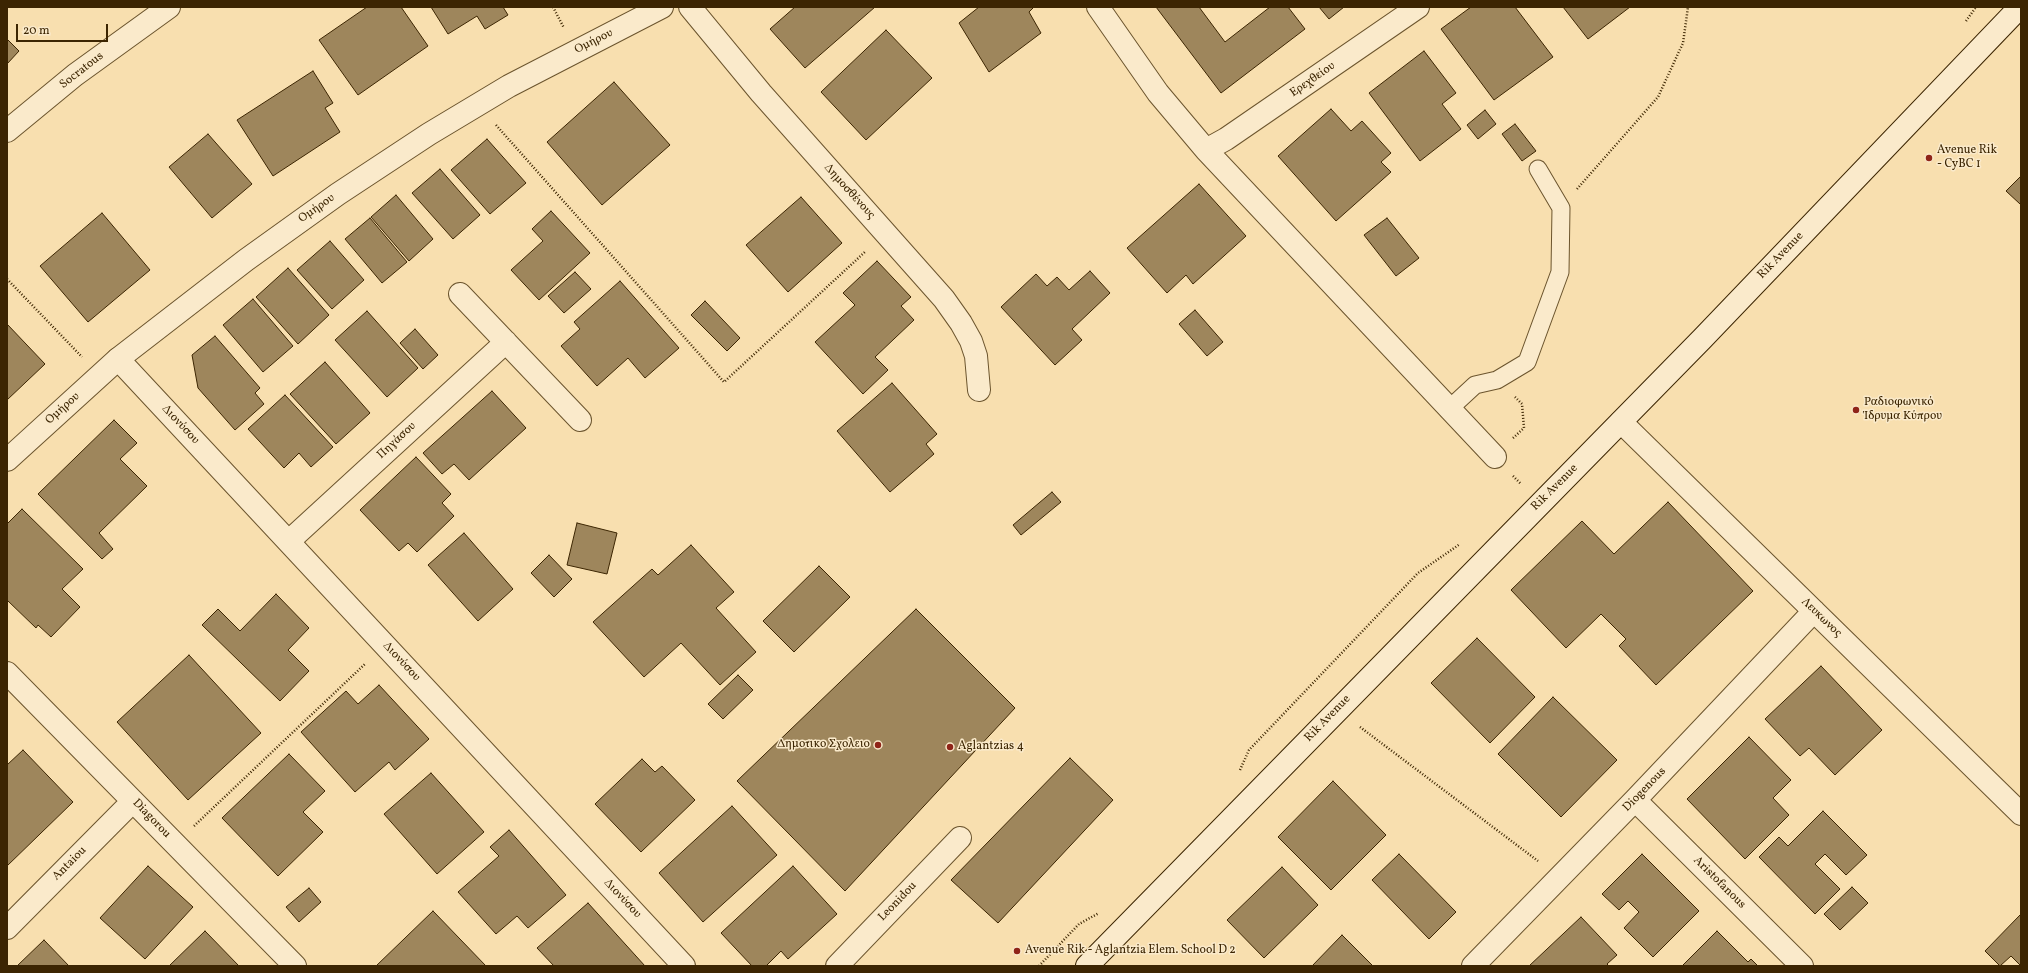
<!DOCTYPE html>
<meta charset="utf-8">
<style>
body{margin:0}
#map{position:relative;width:2028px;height:973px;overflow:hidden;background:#f8dfaf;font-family:Vollkorn,serif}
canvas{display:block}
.frame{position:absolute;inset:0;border:8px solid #3c2502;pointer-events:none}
.scale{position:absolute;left:16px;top:24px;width:92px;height:18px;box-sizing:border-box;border:2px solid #3c2502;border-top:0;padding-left:5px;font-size:12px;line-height:14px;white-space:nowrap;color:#3c2502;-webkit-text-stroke:3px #faeacb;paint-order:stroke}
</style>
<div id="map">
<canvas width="2028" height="973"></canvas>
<div class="frame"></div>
<div class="scale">20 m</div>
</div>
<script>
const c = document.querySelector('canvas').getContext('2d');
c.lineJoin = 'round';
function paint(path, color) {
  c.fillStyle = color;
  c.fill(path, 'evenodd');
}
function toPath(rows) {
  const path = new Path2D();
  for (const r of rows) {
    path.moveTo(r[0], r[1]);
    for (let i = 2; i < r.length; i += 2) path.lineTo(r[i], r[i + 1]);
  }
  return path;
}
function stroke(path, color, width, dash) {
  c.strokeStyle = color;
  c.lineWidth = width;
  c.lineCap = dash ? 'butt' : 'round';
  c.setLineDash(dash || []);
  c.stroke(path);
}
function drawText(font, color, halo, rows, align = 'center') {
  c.font = font + ' Vollkorn,serif';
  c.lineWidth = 3;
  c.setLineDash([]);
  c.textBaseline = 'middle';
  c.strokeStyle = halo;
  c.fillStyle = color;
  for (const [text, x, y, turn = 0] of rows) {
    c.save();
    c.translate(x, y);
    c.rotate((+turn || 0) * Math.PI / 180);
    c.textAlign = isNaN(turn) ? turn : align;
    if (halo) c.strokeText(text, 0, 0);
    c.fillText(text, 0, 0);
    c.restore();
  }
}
const building = toPath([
 [367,7,401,7,428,46,358,95,319,40,367,7],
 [431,7,503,7,508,15,485,29,477,16,448,34,431,7],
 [795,7,875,7,805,68,770,29,795,7],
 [979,7,1034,7,1029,12,1041,33,989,72,959,23,979,7],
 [1156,7,1199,7,1225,42,1270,7,1288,7,1305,29,1221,93,1156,7],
 [1319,7,1344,7,1329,19,1319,7],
 [1471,7,1515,7,1553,57,1494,100,1441,29,1471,7],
 [1563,7,1630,7,1588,39,1563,7],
 [886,30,932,78,866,140,821,92,886,30],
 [7,39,19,51,7,64,7,39],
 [1424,51,1456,93,1442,104,1461,129,1420,161,1369,93,1424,51],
 [313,71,333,103,325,108,340,132,273,176,237,120,313,71],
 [614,82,670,145,602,205,547,142,614,82],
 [1331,109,1351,131,1362,121,1391,153,1381,162,1391,172,1336,221,1278,156,1331,109],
 [1485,110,1496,124,1478,139,1467,125,1485,110],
 [1515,124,1536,151,1522,161,1502,134,1515,124],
 [208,134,252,184,212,218,169,167,208,134],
 [487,139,526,183,490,214,451,170,487,139],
 [440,169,480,215,453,239,412,193,440,169],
 [2021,176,2021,203,2020,204,2006,191,2021,176],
 [1199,184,1246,236,1193,284,1186,275,1167,293,1127,248,1199,184],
 [396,195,433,239,409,261,371,217,396,195],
 [801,197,842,243,788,292,746,245,801,197],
 [551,211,590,253,539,300,511,270,543,241,532,229,551,211],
 [102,213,150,270,88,322,40,266,102,213],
 [370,218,407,262,382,283,345,239,370,218],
 [1387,218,1419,258,1396,276,1364,235,1387,218],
 [330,241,364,280,332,309,297,270,330,241],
 [877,261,911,297,901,306,914,320,875,357,888,370,863,394,815,342,855,305,843,293,877,261],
 [288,268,329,315,298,344,256,297,288,268],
 [1090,271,1110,293,1072,329,1082,340,1055,365,1001,307,1036,274,1047,286,1057,277,1069,290,1090,271],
 [575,272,591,289,564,313,548,296,575,272],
 [620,281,679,348,645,378,628,358,597,386,561,346,580,329,574,322,620,281],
 [253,299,293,346,263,372,223,325,253,299],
 [705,301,740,338,727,351,691,315,705,301],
 [1195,310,1223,342,1207,356,1179,324,1195,310],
 [367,311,418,368,387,397,335,340,367,311],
 [7,324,45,364,7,400,7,324],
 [415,329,438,355,423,369,400,343,415,329],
 [215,336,260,388,255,393,264,404,235,430,198,388,192,355,215,336],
 [325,362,370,413,336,444,290,394,325,362],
 [892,383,937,434,926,444,934,454,890,492,837,431,892,383],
 [492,391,526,428,469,480,454,464,442,474,423,453,492,391],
 [285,395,333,447,311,467,299,453,284,468,248,429,285,395],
 [114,420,137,443,120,459,147,486,99,533,113,549,102,559,38,494,114,420],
 [416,457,451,494,442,503,454,516,417,552,408,543,399,551,360,510,416,457],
 [1052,492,1061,502,1021,535,1013,525,1052,492],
 [1668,502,1753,591,1656,685,1619,646,1626,639,1601,614,1566,648,1511,590,1582,521,1614,554,1668,502],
 [22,509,83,569,62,589,80,607,51,637,38,625,36,628,7,600,7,524,22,509],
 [577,523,617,533,607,574,567,565,577,523],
 [464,533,513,589,478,621,428,565,464,533],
 [691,545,734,592,716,608,756,652,720,685,681,643,644,677,593,622,652,569,658,575,691,545],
 [549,555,572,579,554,597,531,573,549,555],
 [819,566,850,597,794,652,763,621,819,566],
 [276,594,309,628,288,650,309,671,280,701,202,625,218,609,240,631,276,594],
 [916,609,1015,708,845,891,737,781,916,609],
 [1477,638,1535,697,1490,743,1431,683,1477,638],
 [189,655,261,733,188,800,117,722,189,655],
 [1821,666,1882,730,1835,775,1809,748,1800,756,1765,719,1821,666],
 [738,675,753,690,723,719,708,704,738,675],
 [379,685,429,739,395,770,389,762,355,792,301,732,346,691,358,704,379,685],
 [1553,697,1617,760,1561,817,1498,754,1553,697],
 [1749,737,1791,780,1773,798,1789,815,1745,859,1687,799,1749,737],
 [23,750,73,802,7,866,7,765,23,750],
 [289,754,325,791,303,812,323,832,278,876,222,818,289,754],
 [1070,758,1113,800,998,923,951,880,1070,758],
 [642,759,655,772,662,766,695,800,641,852,595,804,642,759],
 [431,773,484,832,437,874,384,814,431,773],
 [1333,781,1386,835,1331,890,1278,837,1333,781],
 [732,806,777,855,703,922,659,873,732,806],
 [1823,811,1867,855,1846,875,1825,854,1815,864,1840,889,1815,914,1759,857,1779,837,1788,846,1823,811],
 [509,830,566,895,528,928,517,916,496,934,458,892,499,856,490,847,509,830],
 [1399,854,1456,912,1429,939,1372,880,1399,854],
 [1642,854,1699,911,1653,957,1624,928,1639,912,1628,901,1619,910,1602,894,1642,854],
 [148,866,193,907,145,959,100,918,148,866],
 [793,866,837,914,788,959,781,951,766,966,752,966,721,933,793,866],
 [1282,867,1318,905,1264,958,1227,920,1282,867],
 [1852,887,1868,903,1840,930,1824,914,1852,887],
 [309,888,321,902,299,922,286,907,309,888],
 [588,903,645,966,554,966,537,948,588,903],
 [433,911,486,966,376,966,433,911],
 [2021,914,2021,966,2011,956,2000,966,1985,951,2021,914],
 [1581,917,1617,955,1607,964,1609,966,1529,966,1581,917],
 [205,931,239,966,169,966,205,931],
 [1717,931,1748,962,1751,959,1758,966,1682,966,1717,931],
 [1342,935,1373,966,1312,966,1342,935],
 [44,940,69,966,17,966,44,940]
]);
const path = toPath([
 [553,7,564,28],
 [1966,21,1976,7],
 [496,125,724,382,866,251],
 [1577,189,1658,97,1683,43,1688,7],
 [7,279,82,357],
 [1513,438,1524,428,1522,404,1515,397],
 [1513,476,1521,484],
 [1360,727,1538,861],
 [1240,770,1249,750,1418,573,1460,544],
 [194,826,366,663],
 [1039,966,1079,924,1099,913]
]);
const service = toPath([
 [1448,410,1475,385,1497,380,1527,362,1560,272,1561,208,1538,169]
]);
const minor = toPath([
 [690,7,761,93,944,299,961,323,971,341,976,356,979,390],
 [1098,7,1158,93,1206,150,1495,457],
 [7,131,75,75,169,7],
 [1206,150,1226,139,1418,7],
 [460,294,580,420],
 [118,359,684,966],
 [1621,422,2021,814],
 [289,541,506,342],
 [7,673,295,966],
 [1635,800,1802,966],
 [7,928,133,801],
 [837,966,960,838],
 [1473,966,1635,800,1814,611]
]);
const tertiary = toPath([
 [7,460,118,359,246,260,338,194,429,134,509,86,662,7]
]);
const secondary = toPath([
 [1087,966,1702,339,2020,7]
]);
const markers = [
 [1929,158,4,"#8f2418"],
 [1856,410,4,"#8f2418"],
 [878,745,4,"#8f2418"],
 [950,747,4,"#8f2418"],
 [1017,951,4,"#8f2418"]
];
const streetNames = [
 ["Ομήρου",594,42,-27],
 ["Socratous",82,71,-38],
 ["Ερεχθείου",1313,80,-35],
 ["Δημοσθένους",849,192,48],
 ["Ομήρου",317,209,-35],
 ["Rik Avenue",1781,256,-46],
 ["Ομήρου",63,409,-42],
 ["Διονύσου",180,425,47],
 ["Πηγάσου",397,441,-43],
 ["Rik Avenue",1555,488,-45],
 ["Λευκωνος",1821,618,44],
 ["Διονύσου",401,662,47],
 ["Rik Avenue",1328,719,-46],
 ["Diogenous",1645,790,-46],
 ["Diagorou",151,819,46],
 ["Antaiou",70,864,-45],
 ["Aristofanous",1719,883,45],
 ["Διονύσου",622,899,47],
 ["Leonidou",898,902,-46]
];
const poiNames = [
 ["Avenue Rik",1937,151],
 ["- CyBC 1",1937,165],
 ["Ραδιοφωνικό",1864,403],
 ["Ίδρυμα Κύπρου",1864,417],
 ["Δημοτικο Σχολειο",870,745,"right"],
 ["Aglantzias 4",958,747],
 ["Avenue Rik - Aglantzia Elem. School D 2",1025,951]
];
paint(building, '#9e865c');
stroke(building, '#3c2502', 1);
stroke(service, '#6b542d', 19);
stroke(minor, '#6b542d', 24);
stroke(tertiary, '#6b542d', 24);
stroke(secondary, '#3c2502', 24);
stroke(path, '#3c2502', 2.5, [1, 2]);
stroke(service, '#faeacb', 17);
stroke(minor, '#faeacb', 22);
stroke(tertiary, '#faeacb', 22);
stroke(secondary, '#faeacb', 22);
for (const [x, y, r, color] of markers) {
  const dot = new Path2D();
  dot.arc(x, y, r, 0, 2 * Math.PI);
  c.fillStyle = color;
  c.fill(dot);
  stroke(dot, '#faeacb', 1.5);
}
drawText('12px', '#3c2502', '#faeacb', streetNames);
drawText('12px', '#3c2502', '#faeacb', poiNames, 'left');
</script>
